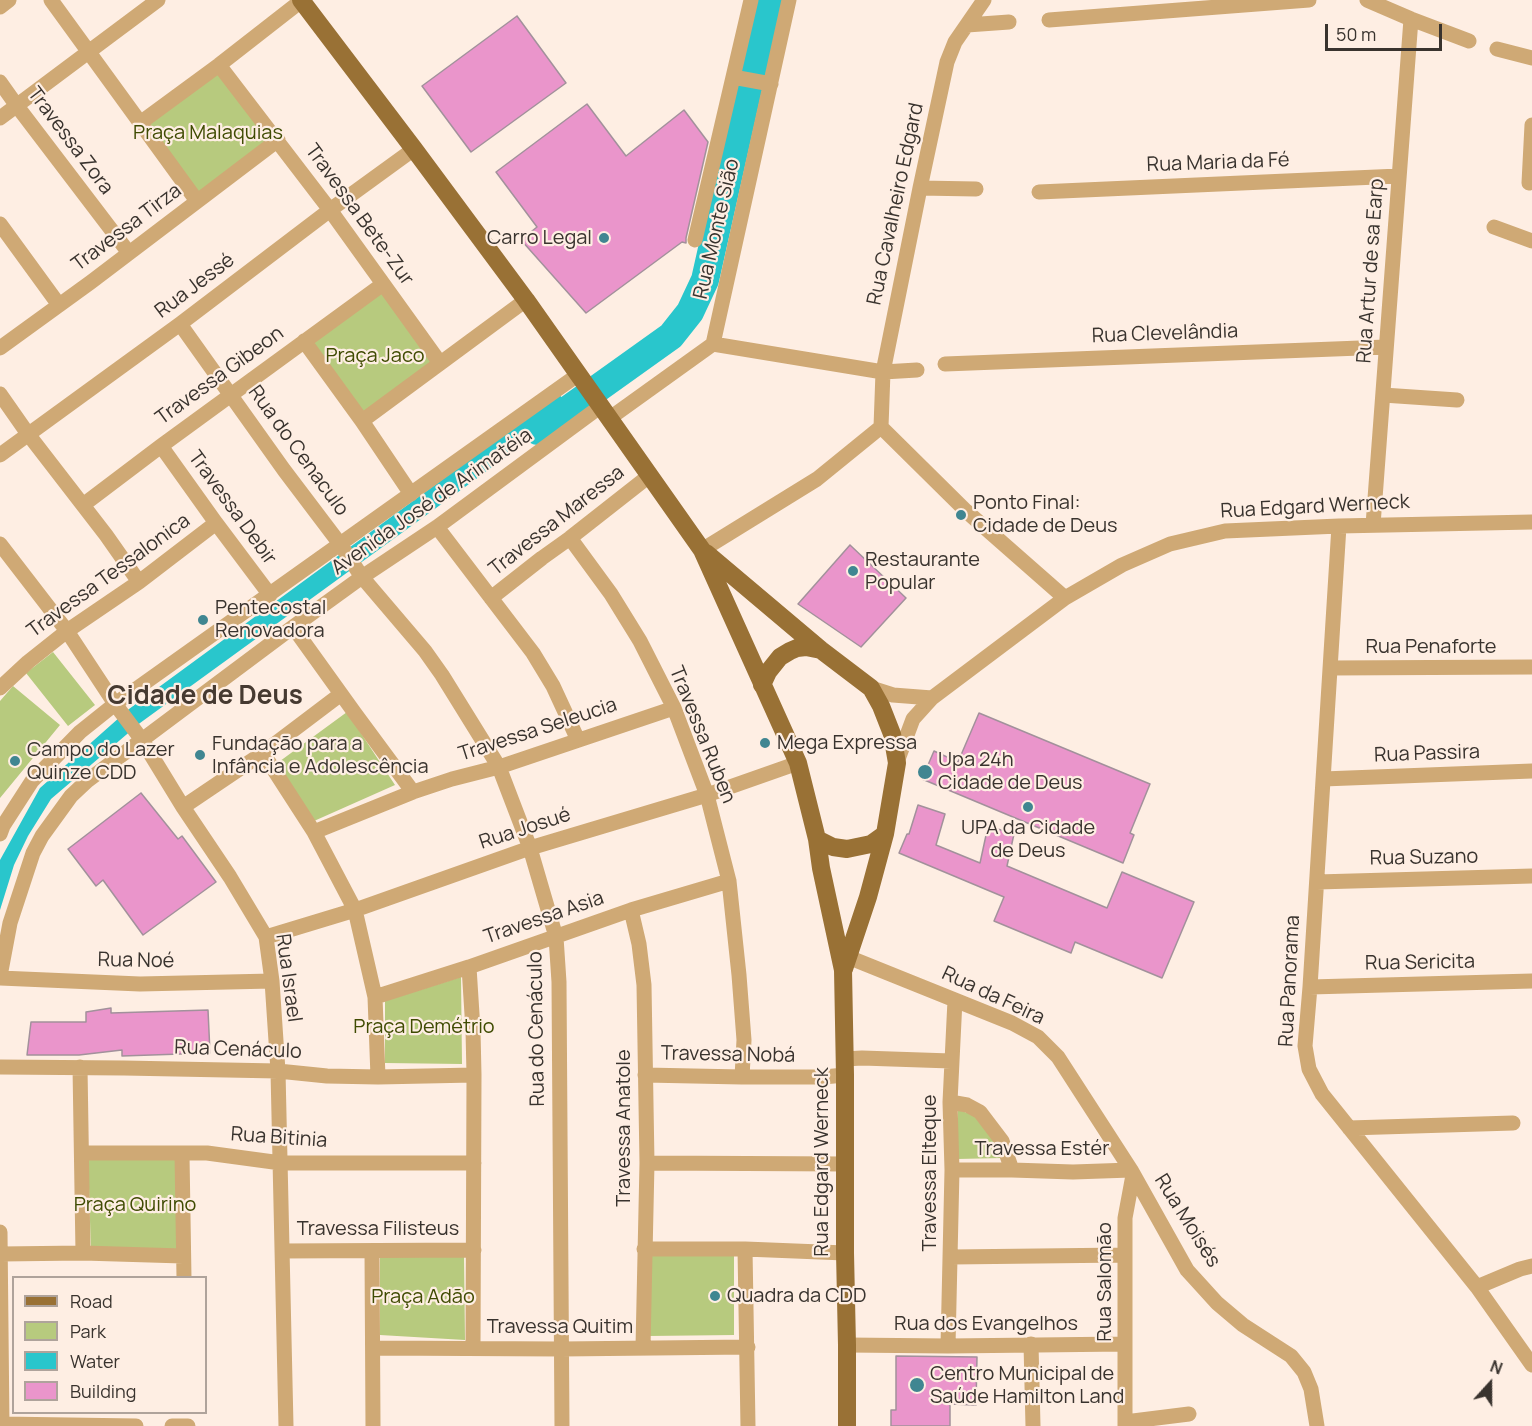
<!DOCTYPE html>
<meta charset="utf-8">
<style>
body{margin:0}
#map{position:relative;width:1532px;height:1426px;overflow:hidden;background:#feeee3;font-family:Manrope,sans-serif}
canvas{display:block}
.legend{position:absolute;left:12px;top:1276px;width:195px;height:138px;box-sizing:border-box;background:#feeee3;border:2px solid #afa39b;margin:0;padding:8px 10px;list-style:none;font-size:18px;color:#39332e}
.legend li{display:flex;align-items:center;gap:12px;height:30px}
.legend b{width:30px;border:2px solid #afa39b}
.north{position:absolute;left:1460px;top:1354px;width:60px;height:60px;-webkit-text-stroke:4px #feeee3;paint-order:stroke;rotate:21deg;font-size:16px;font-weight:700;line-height:24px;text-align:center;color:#39332e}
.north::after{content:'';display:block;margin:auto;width:21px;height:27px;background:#39332e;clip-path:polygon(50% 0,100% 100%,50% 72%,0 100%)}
.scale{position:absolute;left:1325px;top:24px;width:117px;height:27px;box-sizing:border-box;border:3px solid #39332e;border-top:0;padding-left:8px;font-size:18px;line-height:21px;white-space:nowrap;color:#39332e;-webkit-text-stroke:4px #feeee3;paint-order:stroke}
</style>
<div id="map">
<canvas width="1532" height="1426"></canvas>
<ul class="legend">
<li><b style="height:8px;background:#997135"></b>Road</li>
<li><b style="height:16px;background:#b7ca7e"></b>Park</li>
<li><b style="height:16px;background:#29c6cc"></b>Water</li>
<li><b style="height:16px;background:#ea95cb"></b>Building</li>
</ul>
<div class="north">N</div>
<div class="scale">50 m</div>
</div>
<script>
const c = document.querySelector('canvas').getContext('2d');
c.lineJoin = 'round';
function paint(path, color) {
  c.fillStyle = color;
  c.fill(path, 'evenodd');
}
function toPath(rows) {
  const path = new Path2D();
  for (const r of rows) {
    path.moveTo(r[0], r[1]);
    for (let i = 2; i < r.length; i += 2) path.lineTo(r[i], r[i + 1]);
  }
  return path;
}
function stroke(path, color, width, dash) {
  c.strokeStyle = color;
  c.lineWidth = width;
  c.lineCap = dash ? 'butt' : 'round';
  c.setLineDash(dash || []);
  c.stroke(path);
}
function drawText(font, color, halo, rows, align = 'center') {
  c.font = font + ' Manrope,sans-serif';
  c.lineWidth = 4.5;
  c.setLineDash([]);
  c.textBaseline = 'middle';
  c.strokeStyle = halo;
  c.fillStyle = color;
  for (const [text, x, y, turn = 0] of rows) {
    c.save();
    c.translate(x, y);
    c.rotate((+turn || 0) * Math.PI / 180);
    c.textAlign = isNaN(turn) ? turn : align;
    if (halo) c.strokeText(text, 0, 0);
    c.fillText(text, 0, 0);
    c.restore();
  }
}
const green = toPath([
 [218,72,270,142,198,194,147,124],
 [382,291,439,369,368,420,311,343],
 [53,652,95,705,68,726,26,673],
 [13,686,60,725,0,798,0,701],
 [347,712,395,785,314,821,276,764],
 [461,977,462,1064,385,1063,385,1001],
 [958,1110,971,1114,983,1122,1003,1158,957,1159],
 [88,1156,179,1157,179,1255,91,1253],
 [650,1253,734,1256,734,1335,648,1336],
 [464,1255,465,1340,380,1335,380,1257]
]);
const water = toPath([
 [559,394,571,410,140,723,51,799,28,836,14,865,0,910,0,860,40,788,129,709]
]);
const river = toPath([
 [538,431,671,336,690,312,705,280,764,18,770,0]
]);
const building = toPath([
 [517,16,566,83,471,152,422,86,517,16],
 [587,104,626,156,684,110,708,142,686,238,686,243,682,242,586,313,521,240,537,227,496,172,587,104],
 [850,545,906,598,861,647,798,604,850,545],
 [979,713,1150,784,1130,833,1134,835,1123,863,922,779,934,751,958,762,979,713],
 [141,793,178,839,182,836,216,882,143,935,103,880,96,886,68,849,141,793],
 [918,805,945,814,936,845,980,863,988,826,1014,834,1007,866,1107,908,1122,872,1194,902,1162,978,1075,942,1071,953,994,921,1004,897,899,853,907,834,909,834,918,805],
 [111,1008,111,1013,208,1010,210,1053,122,1056,122,1050,79,1055,27,1055,31,1022,86,1022,86,1012,111,1008],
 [896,1356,977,1357,976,1405,950,1404,950,1426,891,1426,891,1410,896,1410,896,1356]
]);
const minor = toPath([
 [51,0,197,201],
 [1367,0,1411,19,1469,41],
 [0,7,9,0],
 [1049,20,1309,0],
 [967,25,1009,22],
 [1497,49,1532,58],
 [219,65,330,210,440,363],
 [733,77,771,84],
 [0,82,17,106,129,253],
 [0,118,158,0],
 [140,123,219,65,301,1],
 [1529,183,1532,125],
 [920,188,976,189],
 [1039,192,1399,176],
 [0,224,59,305],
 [1494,227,1532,241],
 [695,240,751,0],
 [180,324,284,470,340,544,362,577,425,651,442,675,499,767,530,848,556,937,559,982,562,1426],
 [304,341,362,421,411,494],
 [713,344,883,372,917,370],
 [0,348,91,282,278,140],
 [945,364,1386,347],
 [0,394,28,434,106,535,139,582],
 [1383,395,1457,400],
 [610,418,713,344,789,0],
 [362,421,526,300],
 [881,427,883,372,920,188,947,62,955,42,984,0],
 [881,427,966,511,1065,598],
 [161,446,216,523,270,595],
 [0,455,180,324,330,210,414,149],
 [83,505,161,446,383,284],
 [1373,525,1411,19],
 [1339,526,1310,987,1305,1046,1309,1069,1322,1094,1477,1287,1532,1365],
 [437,527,533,653,553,686,578,740],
 [570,538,611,594,640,641,674,708,707,795,729,881,739,975,744,1040,742,1077],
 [0,544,67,631,115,704,142,740,183,807,230,877,266,937,272,981,278,1071,286,1426],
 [702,550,817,479,881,427],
 [491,598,542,558,570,538,649,476],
 [293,627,354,712,413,792],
 [1330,668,1532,667],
 [0,688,28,662,67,631,139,582,216,523],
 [871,688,893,695,932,698],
 [263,753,314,832,355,910,375,997,378,1077],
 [897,762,913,719,932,698,1065,598,1122,565,1170,544,1225,531,1339,526,1532,522],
 [1323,779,1532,771],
 [183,807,263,753,341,694],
 [314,832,413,792,452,779,499,767,674,708],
 [0,834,3,826,32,781,80,732,115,704,579,374],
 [1317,882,1532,876],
 [631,910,639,944,644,985,647,1163,643,1347],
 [266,937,355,910,530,848,707,795,798,763],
 [848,957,1012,1023,1038,1037,1058,1057,1131,1170,1187,1270,1217,1303,1243,1325,1291,1356,1304,1372,1311,1389,1317,1426],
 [469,967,473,1030,474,1075,473,1348],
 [0,976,10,923,33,853,42,836,71,796,87,781,293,627,362,577,437,527,601,406],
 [0,978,140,984,272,981],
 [1310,987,1532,981],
 [375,997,469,967,631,910,729,881],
 [845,1059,862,1058,951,1061],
 [0,1067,124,1068,278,1071,327,1076,378,1077,474,1075],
 [80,1067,83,1253],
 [645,1075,742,1077,823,1077,845,1075],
 [950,1102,967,1105,980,1112,1002,1141,1012,1170],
 [1349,1128,1513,1123],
 [82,1153,207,1153,281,1163,474,1163],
 [182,1154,184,1278],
 [647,1163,845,1164],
 [952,1170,1012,1170,1073,1172,1131,1170],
 [0,1232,2,1426],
 [644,1249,745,1249,845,1253],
 [745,1249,748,1426],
 [282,1251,474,1250],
 [372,1251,373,1426],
 [1,1254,83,1253,183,1256],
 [951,1257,1125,1255],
 [1477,1287,1520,1269,1532,1266],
 [1031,1344,1033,1426],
 [847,1345,948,1346,1125,1344],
 [948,1346,952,1170,950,1102,955,1000],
 [373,1348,561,1349,748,1347],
 [1125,1422,1189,1414],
 [2,1424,136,1426],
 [172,1426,188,1426],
 [1125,1426,1125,1218,1133,1175]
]);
const major = toPath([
 [301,0,414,149,526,300,702,550,798,763,817,839,821,868,843,970,845,1075,845,1253,847,1345,847,1426],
 [706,553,821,650,871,688,881,706,892,734,897,763,885,834,868,897,844,969],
 [762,685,768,672,780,657,790,651,797,648,806,647,821,650],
 [817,839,833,847,847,849,871,844,885,834]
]);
const markers = [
 [604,238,6,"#408691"],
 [961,515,6,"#408691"],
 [853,571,6,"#408691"],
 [203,620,6,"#408691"],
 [765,743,6,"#408691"],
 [200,755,6,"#408691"],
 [15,761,6,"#408691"],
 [925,772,8,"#408691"],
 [1028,807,6,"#408691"],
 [715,1296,6,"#408691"],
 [917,1385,8,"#408691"]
];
const parkNames = [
 ["Praça Malaquias",208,133],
 ["Praça Jaco",375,356],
 ["Praça Demétrio",424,1027],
 ["Praça Quirino",135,1205],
 ["Praça Adão",423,1297]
];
const streetNames = [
 ["Travessa Zora",70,141,53],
 ["Rua Maria da Fé",1218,163,-2],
 ["Rua Cavalheiro Edgard",896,204,-78],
 ["Travessa Bete-Zur",359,215,54],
 ["Travessa Tirza",127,228,-37],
 ["Rua Monte Sião",717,229,-77],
 ["Rua Artur de sa Earp",1371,271,-86],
 ["Rua Jessé",195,286,-37],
 ["Rua Clevelândia",1165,334,-2],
 ["Travessa Gibeon",220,376,-36],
 ["Rua do Cenaculo",298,451,54],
 ["Avenida José de Arimatéia",432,502,-35],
 ["Rua Edgard Werneck",1315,507,-3],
 ["Travessa Debir",232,508,54],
 ["Travessa Maressa",557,521,-38],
 ["Travessa Tessalonica",109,576,-36],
 ["Rua Penaforte",1431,647],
 ["Travessa Seleucia",538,730,-18],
 ["Travessa Ruben",702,735,68],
 ["Rua Passira",1427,754,-2],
 ["Rua Josué",525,829,-18],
 ["Rua Suzano",1424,858,-1],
 ["Travessa Asia",544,918,-19],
 ["Rua Noé",136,961,1],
 ["Rua Sericita",1420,963,-1],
 ["Rua Israel",288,978,82],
 ["Rua Panorama",1290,981,-87],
 ["Rua da Feira",993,996,25],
 ["Rua do Cenáculo",537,1029,-91],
 ["Rua Cenáculo",238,1050,2],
 ["Travessa Nobá",728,1055,1],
 ["Travessa Anatole",624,1128,-90],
 ["Rua Bitinia",279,1138,4],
 ["Travessa Estér",1042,1149],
 ["Rua Edgard Werneck",822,1162,-90],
 ["Travessa Elteque",930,1173,-90],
 ["Rua Moisés",1187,1221,58],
 ["Travessa Filisteus",378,1229],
 ["Rua Salomão",1105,1282,-90],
 ["Rua dos Evangelhos",986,1324],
 ["Travessa Quitim",560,1327]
];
const poiNames = [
 ["Carro Legal",592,238,"right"],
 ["Ponto Final:",973,503],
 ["Cidade de Deus",973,526],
 ["Restaurante",865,560],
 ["Popular",865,583],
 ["Pentecostal",215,608],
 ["Renovadora",215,631],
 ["Mega Expressa",777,743],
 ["Fundação para a",212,744],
 ["Infância e Adolescência",212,767],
 ["Campo do Lazer",27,750],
 ["Quinze CDD",27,773],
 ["Upa 24h",938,760],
 ["Cidade de Deus",938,783],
 ["UPA da Cidade",1028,828,"center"],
 ["de Deus",1028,851,"center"],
 ["Quadra da CDD",727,1296],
 ["Centro Municipal de",930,1374],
 ["Saúde Hamilton Land",930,1397]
];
const districtNames = [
 ["Cidade de Deus",205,697]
];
paint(green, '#b7ca7e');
paint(water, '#29c6cc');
stroke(river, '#29c6cc', 28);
paint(building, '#ea95cb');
stroke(building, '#a2919b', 1.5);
stroke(minor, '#cfa975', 15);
stroke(major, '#997135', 18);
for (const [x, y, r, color] of markers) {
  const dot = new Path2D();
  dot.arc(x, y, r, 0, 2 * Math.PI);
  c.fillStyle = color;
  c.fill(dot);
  stroke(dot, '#feeee3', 2);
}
drawText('20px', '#3f4b02', '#feeee3', parkNames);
drawText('20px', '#39332e', '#feeee3', streetNames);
drawText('20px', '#39332e', '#feeee3', poiNames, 'left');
drawText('bold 26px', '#463a31', '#feeee3', districtNames);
</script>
